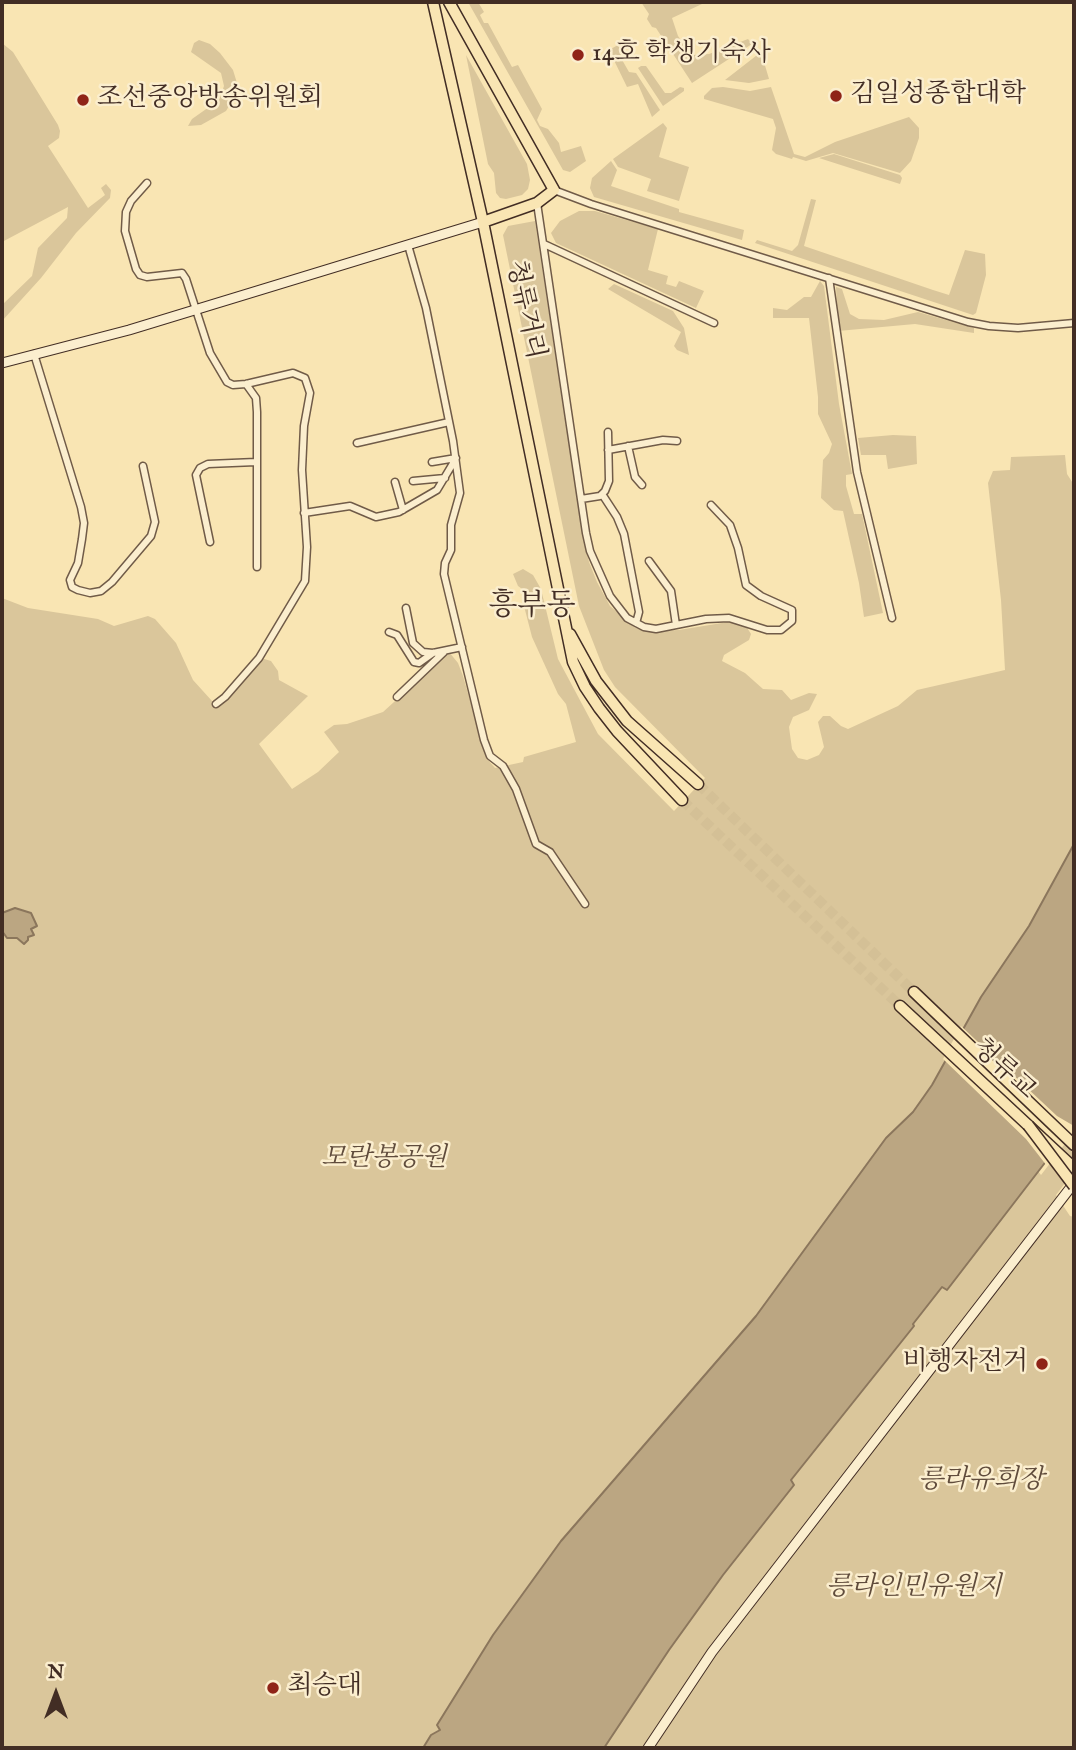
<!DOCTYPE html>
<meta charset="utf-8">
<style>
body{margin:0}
#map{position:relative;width:1076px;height:1750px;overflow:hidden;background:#f9e5b3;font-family:"IM FELL English",serif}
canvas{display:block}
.frame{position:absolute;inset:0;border:4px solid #422d24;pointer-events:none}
.north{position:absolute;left:21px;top:1659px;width:70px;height:70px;-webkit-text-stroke:5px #fbeece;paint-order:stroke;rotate:0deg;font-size:19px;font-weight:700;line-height:28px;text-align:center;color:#422d24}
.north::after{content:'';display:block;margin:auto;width:24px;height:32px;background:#422d24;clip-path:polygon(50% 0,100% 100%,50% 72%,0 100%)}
</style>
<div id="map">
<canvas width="1076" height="1750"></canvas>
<div class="frame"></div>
<div class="north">N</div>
</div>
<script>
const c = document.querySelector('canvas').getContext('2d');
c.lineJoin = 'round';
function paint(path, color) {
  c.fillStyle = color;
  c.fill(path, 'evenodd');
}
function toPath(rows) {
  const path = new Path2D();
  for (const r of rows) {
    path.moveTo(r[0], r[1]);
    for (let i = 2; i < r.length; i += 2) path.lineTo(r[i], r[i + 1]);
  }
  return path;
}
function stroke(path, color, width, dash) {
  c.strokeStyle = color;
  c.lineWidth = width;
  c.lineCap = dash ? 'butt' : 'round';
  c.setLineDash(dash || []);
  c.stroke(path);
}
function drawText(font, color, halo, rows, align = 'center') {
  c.font = font + ' "IM FELL English","Noto Serif KR",serif';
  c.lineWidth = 5;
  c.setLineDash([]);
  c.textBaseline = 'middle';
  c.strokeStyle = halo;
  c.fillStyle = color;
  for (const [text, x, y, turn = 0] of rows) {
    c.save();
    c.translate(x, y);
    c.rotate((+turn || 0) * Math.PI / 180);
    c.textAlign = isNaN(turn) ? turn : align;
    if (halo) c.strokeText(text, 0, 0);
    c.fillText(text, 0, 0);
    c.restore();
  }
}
const green = toPath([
 [468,2,478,2,484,12,480,15,484,23,488,23,512,67,518,65,542,109,537,120,540,126,548,129,559,143,561,152,581,146,586,161,570,172,563,170],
 [641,2,702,2,702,4,672,18,678,36,692,55,709,54,748,39,752,44,692,83,656,28,652,27,647,19,649,14],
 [199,40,210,44,220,53,233,70,237,83,235,96,226,111,201,125,188,126,192,119,219,100,224,86,221,73,191,52,194,43],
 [2,43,13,52,58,125,60,131,59,138,48,146,88,208,105,195,101,188,106,184,111,190,110,198,76,233,41,278,2,321,2,305,32,276,38,248,67,218,68,207,2,242],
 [618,45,624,53,621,58,629,72,636,73,660,110,652,117,638,84,627,87,609,50],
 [761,52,769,79,749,83,725,80],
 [466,55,527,164,530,180,528,189,522,195,506,199,500,198,496,193,494,173,488,164],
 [641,66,646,66,665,93,671,93,680,87,684,88,684,91,663,106,638,68],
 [723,87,750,91,771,87,794,154,805,157,835,142,909,117,919,128,919,138,911,161,900,173,833,153,806,161,793,157,792,159,776,154,772,150,776,128,773,119,704,99,704,96,712,88],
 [663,123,667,128,659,157,689,167,679,201,647,191,651,179,618,167,613,159],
 [834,154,900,175,902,178,900,184,819,158],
 [611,161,617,170,611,186,679,209,679,212,744,230,742,240,594,197,590,188,592,178],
 [811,199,816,200,804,246,933,290,949,295,965,250,985,254,986,275,976,313,973,315,755,243,757,240,792,251,798,245],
 [579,211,595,211,658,229,648,270,668,276,666,284,676,287,679,281,704,291,696,308,556,243,551,233,560,221],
 [535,221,582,531,589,562,597,582,610,606,634,627,643,631,679,630,728,622,746,626,751,634,749,640,724,655,722,661,745,673,763,689,782,690,791,700,809,693,817,694,809,710,793,717,789,727,792,749,798,758,807,760,819,755,824,747,818,722,823,716,830,716,841,726,848,729,898,706,917,690,1005,670,1001,600,988,483,993,471,1010,470,1011,457,1065,455,1067,474,1074,485,1074,844,1029,926,981,997,932,1085,913,1112,886,1138,756,1316,561,1541,493,1635,440,1730,431,1735,423,1748,2,1748,2,598,28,608,98,619,114,626,148,616,155,619,176,643,193,680,212,701,221,705,261,658,271,661,278,671,279,680,308,696,259,744,292,789,318,772,339,752,324,732,334,725,347,724,383,712,449,652,458,663,463,676,487,759,495,768,523,762,524,757,576,742,566,704,558,694,532,637,524,606,527,605,525,591,518,586,513,574,523,569,533,575,541,589,558,659,598,734,674,811,705,778,615,687,604,670,579,606,503,235,508,226],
 [820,281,824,286,839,404,852,474,846,475,846,486,854,514,862,514,883,613,864,617,859,583,843,511,834,510,821,498,823,460,829,453,832,444,818,414,818,397,809,318,773,318,773,308,787,310,804,297,811,297],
 [614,284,673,311,684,328,689,355,677,350,674,346,681,332,608,289],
 [836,287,842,289,850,314,859,319,884,320,918,312,974,328,974,333,915,324,838,331],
 [893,435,916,436,917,464,888,469,886,455,861,455,858,438],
 [1074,1132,1074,1171,1056,1195,1070,1216,1074,1217,1074,1748,604,1748,669,1650,723,1575,794,1485,791,1480,914,1326,912,1324,942,1286,947,1289,1038,1171,1041,1175]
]);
const water = toPath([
 [1074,844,1074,1125,947,1290,942,1287,913,1324,914,1326,791,1480,794,1485,723,1575,669,1650,604,1748,423,1748,431,1735,440,1730,437,1725,493,1635,561,1541,756,1316,886,1138,913,1112,932,1085,981,997,1029,926,1074,844],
 [15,908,31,913,37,926,31,929,34,935,28,937,28,940,24,944,17,938,7,938,2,931,2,913,15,908]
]);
const pier = toPath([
 [961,1026,1057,1116,1074,1126,1074,1130,1047,1166,1026,1139,943,1059]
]);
const primaryTunnel = toPath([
 [698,784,914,992],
 [682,800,900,1006]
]);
const street = toPath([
 [147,183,131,201,126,212,125,231,136,269,140,275,147,277,182,273,186,279,210,353,227,382,233,385,246,384,293,373,305,378,310,393,304,426,302,470,307,547,305,581,259,658,225,697,216,704],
 [554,190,591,204,968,322,989,326,1018,328,1074,323],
 [537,203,586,533,590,551,610,596,627,618,644,627,656,629,706,619,729,618,767,630,781,630,792,621,792,610,761,596,746,585,738,548,730,525,711,505],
 [544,244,714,323],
 [408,245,426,308,453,441,460,493,451,525,451,550,445,563,444,574,484,740,490,756,503,766,516,789,536,844,550,852,585,904],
 [829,278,857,472,892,618],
 [34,354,81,507,84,523,82,539,78,563,70,580,72,587,78,590,90,593,101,591,112,582,151,536,155,522,143,466],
 [246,384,256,398,257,412,257,567],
 [357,443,449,422],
 [628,446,635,477,642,485],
 [608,450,663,440,677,441],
 [432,462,456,458],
 [413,481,445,478],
 [395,482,403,510],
 [602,494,617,517,624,534,639,612,636,623],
 [581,499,600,496,605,491,609,481,608,432],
 [304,513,350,506,376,517,399,512,437,490,455,460],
 [210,542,196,475,200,468,208,464,256,462],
 [649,561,671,591,676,625],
 [406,608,413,643,423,652,433,653,462,647],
 [389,632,397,635,414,662,419,663,433,653],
 [397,697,444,652]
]);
const secondary = toPath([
 [2,363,129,330,483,222],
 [648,1748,712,1652,1074,1183]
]);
const primary = toPath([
 [433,2,483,222,573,662,585,687,599,708,617,731,682,800],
 [449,2,554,190,537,203,483,222],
 [570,634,596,681,627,721,698,784],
 [914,992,1074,1145],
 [900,1006,1074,1168]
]);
const primaryBridge = toPath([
 [1028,1125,1074,1186]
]);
const markers = [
 [578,55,7,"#8f2418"],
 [836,96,7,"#8f2418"],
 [83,100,7,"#8f2418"],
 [1042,1364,7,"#8f2418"],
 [273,1688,7,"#8f2418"]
];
const poiNames = [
 ["14호 학생기숙사",592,55],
 ["김일성종합대학",850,96],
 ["조선중앙방송위원회",97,100],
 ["비행자전거",1028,1364,"right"],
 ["최승대",287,1688]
];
const streetNames = [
 ["청류거리",524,310,78],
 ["청류교",1003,1070,43]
];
const parkNames = [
 ["모란봉공원",384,1160],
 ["릉라유희장",981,1482],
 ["릉라인민유원지",914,1589]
];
const quarterNames = [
 ["흥부동",532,608]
];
paint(green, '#dac69b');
paint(water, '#bba682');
stroke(water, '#8b765c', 2);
paint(pier, '#f9e5b3');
stroke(primaryTunnel, '#d4c096', 10, [10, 5]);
stroke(street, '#705b48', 9);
stroke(secondary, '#422d24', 11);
stroke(primary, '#422d24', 13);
stroke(street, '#fbeece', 6);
stroke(secondary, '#fbeece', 9);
stroke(primary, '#f9e5b3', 10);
stroke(primaryBridge, '#422d24', 13, []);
stroke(primaryBridge, '#f9e5b3', 10);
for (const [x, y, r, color] of markers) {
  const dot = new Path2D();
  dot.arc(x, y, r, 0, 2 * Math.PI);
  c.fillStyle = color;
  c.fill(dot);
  stroke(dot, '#fbeece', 2.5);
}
drawText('26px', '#422d24', '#fbeece', poiNames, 'left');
drawText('26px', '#422d24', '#fbeece', streetNames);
drawText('italic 26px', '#604c3c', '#fbeece', parkNames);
drawText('30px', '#422d24', '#fbeece', quarterNames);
</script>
